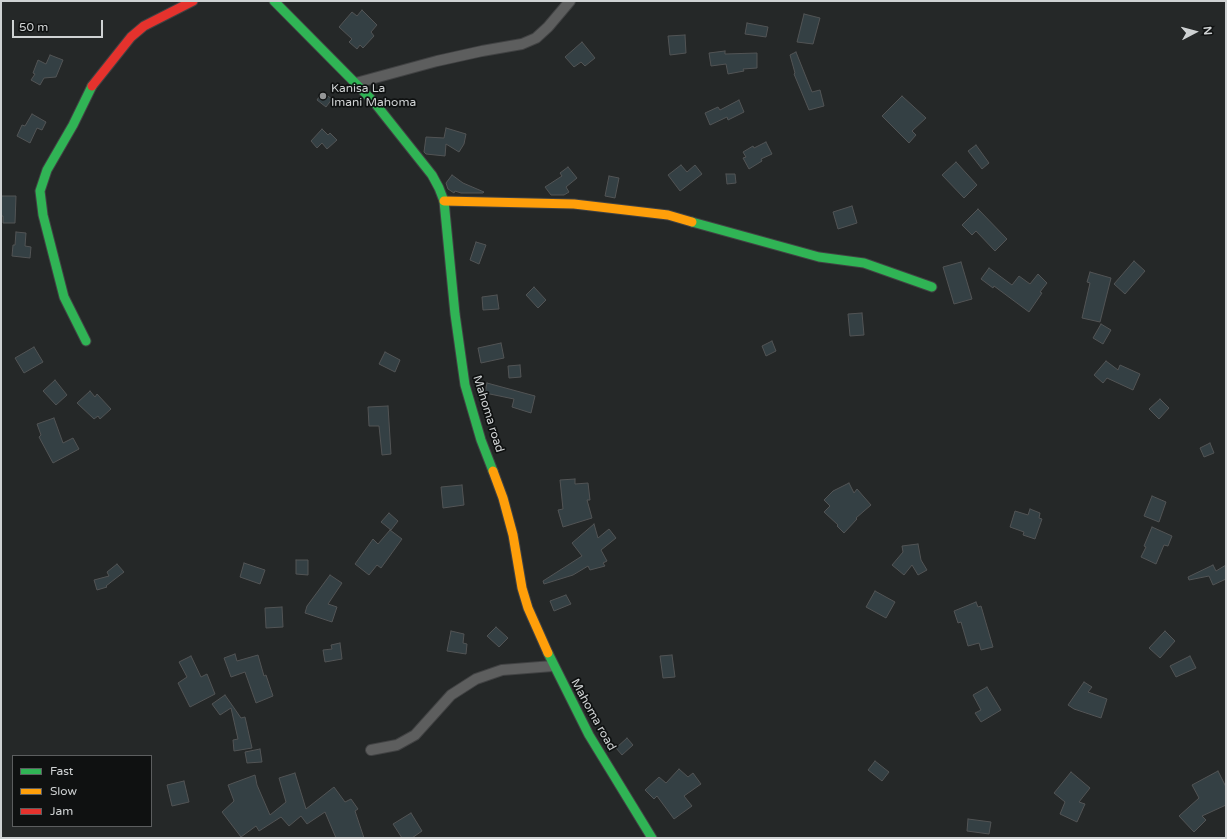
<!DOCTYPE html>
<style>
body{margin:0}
#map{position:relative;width:1227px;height:839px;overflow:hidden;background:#252828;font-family:"Varela Round",sans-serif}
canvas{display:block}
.frame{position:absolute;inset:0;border:2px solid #cfd2d3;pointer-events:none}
.legend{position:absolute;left:12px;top:755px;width:140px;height:72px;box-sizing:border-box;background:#0f1111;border:1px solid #5c5e5f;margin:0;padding:5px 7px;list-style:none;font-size:12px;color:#cfd2d3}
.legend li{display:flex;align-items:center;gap:8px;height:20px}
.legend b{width:20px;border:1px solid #5c5e5f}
.north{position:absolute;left:1175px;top:12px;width:40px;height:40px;-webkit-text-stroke:3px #0f1111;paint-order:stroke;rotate:84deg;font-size:11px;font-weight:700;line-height:16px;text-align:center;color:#cfd2d3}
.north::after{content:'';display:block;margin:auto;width:14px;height:18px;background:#cfd2d3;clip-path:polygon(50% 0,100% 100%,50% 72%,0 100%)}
.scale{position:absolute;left:12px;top:20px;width:91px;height:18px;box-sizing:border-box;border:2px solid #cfd2d3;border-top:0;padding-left:5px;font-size:12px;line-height:14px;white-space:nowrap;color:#cfd2d3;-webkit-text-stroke:3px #0f1111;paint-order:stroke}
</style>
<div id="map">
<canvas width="1227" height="839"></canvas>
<div class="frame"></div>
<ul class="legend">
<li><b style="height:5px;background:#30b455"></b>Fast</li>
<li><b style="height:5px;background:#ff9f0a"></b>Slow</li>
<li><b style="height:5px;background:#e5322d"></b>Jam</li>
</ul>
<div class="north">N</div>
<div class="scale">50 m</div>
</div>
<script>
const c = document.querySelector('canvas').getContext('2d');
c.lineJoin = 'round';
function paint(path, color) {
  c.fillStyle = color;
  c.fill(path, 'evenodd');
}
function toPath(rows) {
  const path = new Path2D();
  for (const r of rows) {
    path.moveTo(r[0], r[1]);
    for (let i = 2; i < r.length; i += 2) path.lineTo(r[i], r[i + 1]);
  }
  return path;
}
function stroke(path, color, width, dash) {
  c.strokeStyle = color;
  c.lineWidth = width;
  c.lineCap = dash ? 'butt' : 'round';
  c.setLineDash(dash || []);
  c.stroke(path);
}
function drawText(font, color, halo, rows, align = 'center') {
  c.font = font + ' "Varela Round",sans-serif';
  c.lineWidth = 3.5;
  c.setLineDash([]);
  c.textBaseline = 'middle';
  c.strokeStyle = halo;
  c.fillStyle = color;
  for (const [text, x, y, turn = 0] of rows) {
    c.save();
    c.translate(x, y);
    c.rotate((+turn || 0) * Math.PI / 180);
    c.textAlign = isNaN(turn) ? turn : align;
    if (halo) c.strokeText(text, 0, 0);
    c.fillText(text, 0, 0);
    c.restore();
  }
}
const building = toPath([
 [362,10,377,25,371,32,374,36,363,48,360,45,357,49,349,42,352,39,339,27,352,12,357,16,362,10],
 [804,14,820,18,813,44,797,42,804,14],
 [747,23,768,27,766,37,745,34,747,23],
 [685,35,686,53,670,55,668,36,685,35],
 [582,42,595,58,585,66,581,62,574,67,565,57,582,42],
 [725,51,725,54,757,53,757,68,743,69,744,71,728,74,726,64,711,66,709,53,725,51],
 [796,52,812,92,820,90,824,106,809,110,794,74,795,73,790,55,796,52],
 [50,55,63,60,56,77,44,78,40,85,31,80,35,74,33,73,38,60,46,64,50,55],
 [322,92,332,99,326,107,317,100,322,92],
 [902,96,926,118,912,131,916,135,909,143,882,116,902,96],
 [739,100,744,112,728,120,727,117,710,125,705,113,718,107,720,110,739,100],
 [32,114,46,122,42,130,37,128,30,143,17,136,22,125,25,126,32,114],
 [446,128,466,134,464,144,459,152,446,144,445,156,426,154,424,152,426,137,444,138,446,128],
 [322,129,328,135,330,133,337,140,327,149,322,143,317,148,311,141,322,129],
 [766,142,772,154,761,159,762,161,749,169,743,158,746,157,743,152,753,146,754,148,766,142],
 [976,145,989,163,982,169,968,151,976,145],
 [956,162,977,185,964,198,942,175,956,162],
 [681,165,687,172,695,165,702,174,680,191,668,175,681,165],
 [568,167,577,178,566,187,569,192,564,195,551,195,545,187,562,176,560,173,568,167],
 [726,174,735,174,736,183,727,184,726,174],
 [452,175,463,183,484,192,483,193,461,193,455,191,454,193,448,189,446,183,452,175],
 [609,176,619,178,615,198,605,196,609,176],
 [1,196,16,196,15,223,3,223,3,216,1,216,1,196],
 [852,206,857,223,838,229,833,212,852,206],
 [978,209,1007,239,995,251,976,231,972,235,962,225,978,209],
 [16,232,26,233,25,246,31,247,30,258,12,256,13,245,15,245,16,232],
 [476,242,486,245,479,264,470,260,476,242],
 [1134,261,1145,271,1125,294,1114,284,1134,261],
 [961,262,972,299,954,304,943,267,961,262],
 [989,268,1012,285,1019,276,1030,284,1038,274,1047,283,1040,292,1042,293,1029,312,994,286,993,288,981,279,989,268],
 [1090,272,1111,278,1100,322,1082,318,1090,283,1087,282,1090,272],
 [534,287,546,300,538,308,526,295,534,287],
 [497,295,499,309,483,310,482,297,497,295],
 [862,313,864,335,850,336,848,314,862,313],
 [1101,324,1111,330,1103,344,1093,338,1101,324],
 [772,341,776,351,766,356,762,346,772,341],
 [501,343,504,358,481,363,478,348,501,343],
 [34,347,43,362,24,373,15,358,34,347],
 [385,352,400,360,395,372,379,364,385,352],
 [1106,361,1118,370,1120,365,1140,374,1133,390,1107,378,1103,383,1094,375,1106,361],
 [520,365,521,377,509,378,508,366,520,365],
 [55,380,67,395,56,405,43,391,55,380],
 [487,383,535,396,531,413,512,407,514,399,485,393,487,383],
 [90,391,95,397,97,394,111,409,100,419,98,416,94,419,77,403,90,391],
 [1160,399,1169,408,1159,419,1149,409,1160,399],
 [388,406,391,454,382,455,379,426,369,426,368,407,388,406],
 [54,418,63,443,73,438,79,449,53,463,39,437,41,435,37,424,54,418],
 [1210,443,1214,453,1204,457,1200,448,1210,443],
 [575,479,575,484,588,483,590,500,587,500,592,518,563,527,558,510,563,509,560,480,575,479],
 [849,483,854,493,857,489,871,505,856,518,857,519,844,533,837,526,838,525,824,512,830,506,824,500,833,491,849,483],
 [462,485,464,505,443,508,441,487,462,485],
 [1152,496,1166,502,1159,522,1144,516,1152,496],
 [1030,509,1040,513,1039,518,1042,519,1035,539,1023,535,1024,532,1010,527,1015,511,1028,515,1030,509],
 [389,513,398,521,391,530,381,522,389,513],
 [594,524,598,538,609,529,616,538,601,550,607,561,603,563,605,566,590,570,588,566,573,575,544,584,543,581,582,556,572,543,594,524],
 [1152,527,1172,536,1168,546,1164,545,1156,564,1141,557,1146,547,1144,546,1152,527],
 [390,530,402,539,381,568,377,565,369,575,355,564,373,539,378,544,390,530],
 [918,544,921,560,927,570,918,575,912,565,904,575,892,565,903,552,902,546,918,544],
 [296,560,308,560,308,575,296,574,296,560],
 [244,563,265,570,260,584,240,577,244,563],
 [117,564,124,572,106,586,107,587,97,590,94,580,109,576,107,572,117,564],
 [1213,565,1216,571,1226,565,1226,579,1213,585,1209,576,1189,580,1188,577,1213,565],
 [330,575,342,583,328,604,337,607,332,622,305,613,307,606,330,575],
 [875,591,895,602,886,618,866,607,875,591],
 [566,595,571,604,554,611,550,601,566,595],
 [976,602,978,607,981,606,993,647,981,650,979,643,968,646,961,622,958,623,954,611,976,602],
 [282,607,283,627,266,628,265,608,282,607],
 [496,627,508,638,499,647,487,636,496,627],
 [451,631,464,634,463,643,467,644,466,654,447,651,451,631],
 [1165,631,1175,641,1160,658,1149,648,1165,631],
 [340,643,342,659,325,662,323,650,332,649,331,645,340,643],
 [235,654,237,661,258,655,264,676,266,675,273,696,256,703,245,672,231,677,224,658,235,654],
 [672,655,675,677,663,678,660,656,672,655],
 [191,656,201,677,207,674,215,694,190,707,178,683,187,677,179,662,191,656],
 [1190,656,1196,668,1176,677,1170,666,1190,656],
 [1084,682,1092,687,1088,692,1107,699,1101,718,1074,709,1068,705,1084,682],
 [987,687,1001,710,981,722,975,713,981,710,973,695,987,687],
 [225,695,241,718,245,717,252,748,234,751,233,740,238,739,231,708,220,715,212,704,225,695],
 [627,738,633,745,622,755,616,748,627,738],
 [260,749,262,762,247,763,245,752,260,749],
 [875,761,889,772,882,781,868,770,875,761],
 [679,769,688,777,693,773,701,784,684,796,692,806,674,819,657,796,654,799,645,790,659,777,666,783,679,769],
 [1218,771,1226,787,1226,805,1202,816,1206,820,1194,832,1179,816,1199,798,1192,785,1218,771],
 [1071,772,1090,788,1079,802,1085,804,1077,822,1060,814,1065,802,1054,793,1071,772],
 [295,773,306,809,334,787,345,802,351,799,358,809,355,811,364,838,336,838,325,812,307,824,301,816,289,826,281,817,259,831,256,826,241,837,222,812,234,801,228,785,255,775,257,785,270,815,286,802,279,778,295,773],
 [184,781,189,802,172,806,167,785,184,781],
 [411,813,422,831,412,838,402,838,393,824,411,813],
 [968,819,991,822,989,834,967,831,968,819]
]);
const street = toPath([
 [356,83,437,61,482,51,522,44,536,38,548,27,570,1],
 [371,750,397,745,415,735,451,695,476,679,502,670,553,666]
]);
const fast = toPath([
 [274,1,374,102,432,175,439,188,444,201,455,314,465,385,481,440,493,471],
 [692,222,819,257,864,263,932,287],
 [86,341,64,297,43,215,40,191,47,170,73,125,92,86],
 [548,653,589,735,652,838]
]);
const slow = toPath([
 [444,201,574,204,668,215,692,222],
 [493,471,503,498,513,535,522,588,528,608,548,653]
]);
const jam = toPath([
 [92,86,131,37,144,26,193,1]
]);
const markers = [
 [323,96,4,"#949697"]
];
const poiNames = [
 ["Kanisa La",331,89],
 ["Imani Mahoma",331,103]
];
const streetNames = [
 ["Mahoma road",488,414,73],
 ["Mahoma road",593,715,61]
];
paint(building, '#344044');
stroke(building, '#525455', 1);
stroke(street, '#414243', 12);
stroke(fast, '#414243', 11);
stroke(slow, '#414243', 11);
stroke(jam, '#414243', 11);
stroke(street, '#5d5e5e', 10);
stroke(fast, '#30b455', 9);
stroke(slow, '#ff9f0a', 9);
stroke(jam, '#e5322d', 9);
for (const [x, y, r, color] of markers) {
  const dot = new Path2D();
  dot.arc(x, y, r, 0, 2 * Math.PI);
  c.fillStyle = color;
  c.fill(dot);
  stroke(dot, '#0f1111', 1.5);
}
drawText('12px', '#cfd2d3', '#0f1111', poiNames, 'left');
drawText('12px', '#cfd2d3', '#0f1111', streetNames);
</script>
